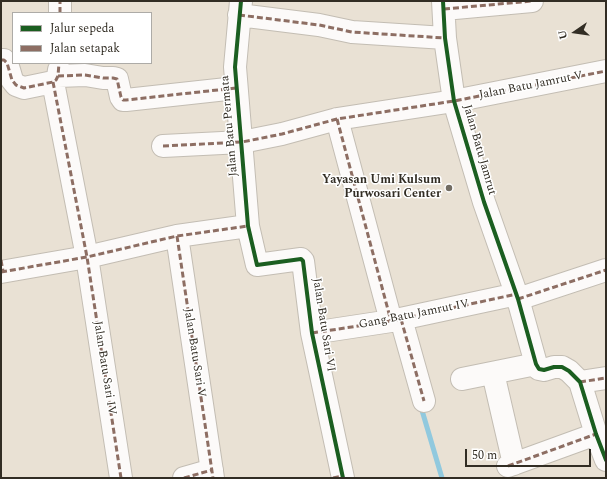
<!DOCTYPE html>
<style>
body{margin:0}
#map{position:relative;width:607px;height:479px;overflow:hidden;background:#e9e1d4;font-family:Spectral,serif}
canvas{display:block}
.frame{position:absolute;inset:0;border:2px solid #322d24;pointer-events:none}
.legend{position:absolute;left:12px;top:12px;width:140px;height:52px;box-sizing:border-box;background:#fff;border:1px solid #adaba7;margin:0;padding:5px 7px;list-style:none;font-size:12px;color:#322d24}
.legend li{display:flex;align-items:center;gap:8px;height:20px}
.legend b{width:20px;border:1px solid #adaba7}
.north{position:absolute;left:555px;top:12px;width:40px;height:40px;-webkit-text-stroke:3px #fff;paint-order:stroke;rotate:257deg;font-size:11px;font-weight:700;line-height:16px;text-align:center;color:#322d24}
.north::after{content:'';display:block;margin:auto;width:14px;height:18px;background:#322d24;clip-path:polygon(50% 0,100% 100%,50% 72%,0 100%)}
.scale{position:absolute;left:465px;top:449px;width:126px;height:18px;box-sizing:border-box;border:2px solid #322d24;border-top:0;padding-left:5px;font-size:12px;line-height:14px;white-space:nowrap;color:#322d24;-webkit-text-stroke:3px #fff;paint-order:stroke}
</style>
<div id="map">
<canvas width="607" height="479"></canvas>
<div class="frame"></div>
<ul class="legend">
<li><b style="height:5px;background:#1b5e20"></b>Jalur sepeda</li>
<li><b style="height:5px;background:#8d6e63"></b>Jalan setapak</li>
</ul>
<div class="north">U</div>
<div class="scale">50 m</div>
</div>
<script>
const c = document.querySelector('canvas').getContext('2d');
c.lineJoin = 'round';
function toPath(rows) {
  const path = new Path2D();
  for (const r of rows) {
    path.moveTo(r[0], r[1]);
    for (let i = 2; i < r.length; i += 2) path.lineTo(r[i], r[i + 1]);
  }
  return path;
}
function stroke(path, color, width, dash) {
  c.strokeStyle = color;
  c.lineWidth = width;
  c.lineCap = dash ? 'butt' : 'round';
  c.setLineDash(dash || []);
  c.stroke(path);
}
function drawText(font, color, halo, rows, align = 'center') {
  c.font = font + ' Spectral,serif';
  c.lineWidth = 3;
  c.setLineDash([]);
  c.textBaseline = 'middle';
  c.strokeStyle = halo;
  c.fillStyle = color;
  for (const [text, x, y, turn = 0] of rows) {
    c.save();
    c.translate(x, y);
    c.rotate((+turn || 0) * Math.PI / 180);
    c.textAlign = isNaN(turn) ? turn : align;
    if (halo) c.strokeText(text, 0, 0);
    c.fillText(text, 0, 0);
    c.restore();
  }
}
const stream = toPath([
 [421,407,442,478]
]);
const minor = toPath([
 [241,1,235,67,248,226,257,265,301,259,303,261,312,333,343,478],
 [443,1,445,38,454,101,484,202,518,299,536,364,539,369,544,370,554,367,562,367,569,371,580,382,596,434,606,460],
 [444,9,532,1],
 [60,13,60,1],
 [239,15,319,25,352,32,445,38],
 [1,60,4,60,7,63,12,80,16,85,24,88,53,82,56,80,58,76,59,70],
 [58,76,85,75,103,78,113,78,117,79,121,97,123,100,126,100,236,88],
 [53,82,87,257,121,478],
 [337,119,391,321],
 [163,146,242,142,282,134,337,119,454,101,606,71],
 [177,236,213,478],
 [1,272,87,257,177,236,248,226],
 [518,299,606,270],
 [401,319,424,401],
 [312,333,391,321,517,294],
 [493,373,514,464],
 [462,379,536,364],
 [580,382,606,378],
 [508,466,596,434],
 [184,478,212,470]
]);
const quiet = toPath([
 [444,9,532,1],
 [60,13,60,1],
 [239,15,319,25,352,32,445,38],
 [1,60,4,60,7,63,12,80,16,85,24,88,53,82,56,80,58,76,59,63],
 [58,76,85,75,103,78,113,78,117,79,121,97,123,100,126,100,236,88,237,90],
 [53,82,87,257,121,478],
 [337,119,391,321],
 [163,146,242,142,282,134,337,119,454,101,606,71],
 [177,236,213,478],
 [1,260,3,271],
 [1,272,87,257,177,236,248,226],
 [518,299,606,270],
 [401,319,424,401],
 [312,333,391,321,517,294],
 [580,382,606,378],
 [508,466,596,434],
 [184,478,212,470],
 [333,478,343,476]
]);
const cycleway = toPath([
 [241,1,235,67,248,226,257,265,301,259,303,261,312,333,343,478],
 [443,1,445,38,454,101,484,202,518,299,536,364,539,369,544,370,554,367,562,367,569,371,580,382,596,434,606,460]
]);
const markers = [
 [449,188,4,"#726c62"]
];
const streetNames = [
 ["Jalan Batu Jamrut V",531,86,-11],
 ["Jalan Batu Permata",230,126,-95],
 ["Jalan Batu Jamrut",479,150,74],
 ["Gang Batu Jamrut IV",414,315,-11],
 ["Jalan Batu Sari VI",323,325,81],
 ["Jalan Batu Sari V",194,353,81],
 ["Jalan Batu Sari IV",104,368,81]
];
const poiNames = [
 ["Yayasan Umi Kulsum",441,181],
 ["Purwosari Center",441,195]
];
stroke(stream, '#91c9de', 5);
stroke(minor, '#c3bdb3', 24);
stroke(minor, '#fcfaf9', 22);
stroke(quiet, '#8d6e63', 3, [6, 3]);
stroke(cycleway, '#1b5e20', 4);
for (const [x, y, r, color] of markers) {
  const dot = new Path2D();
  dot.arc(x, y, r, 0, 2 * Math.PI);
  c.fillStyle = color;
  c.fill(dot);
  stroke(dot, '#fff', 1.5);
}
drawText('12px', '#322d24', '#fff', streetNames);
drawText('bold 12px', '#322d24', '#fff', poiNames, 'right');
</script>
